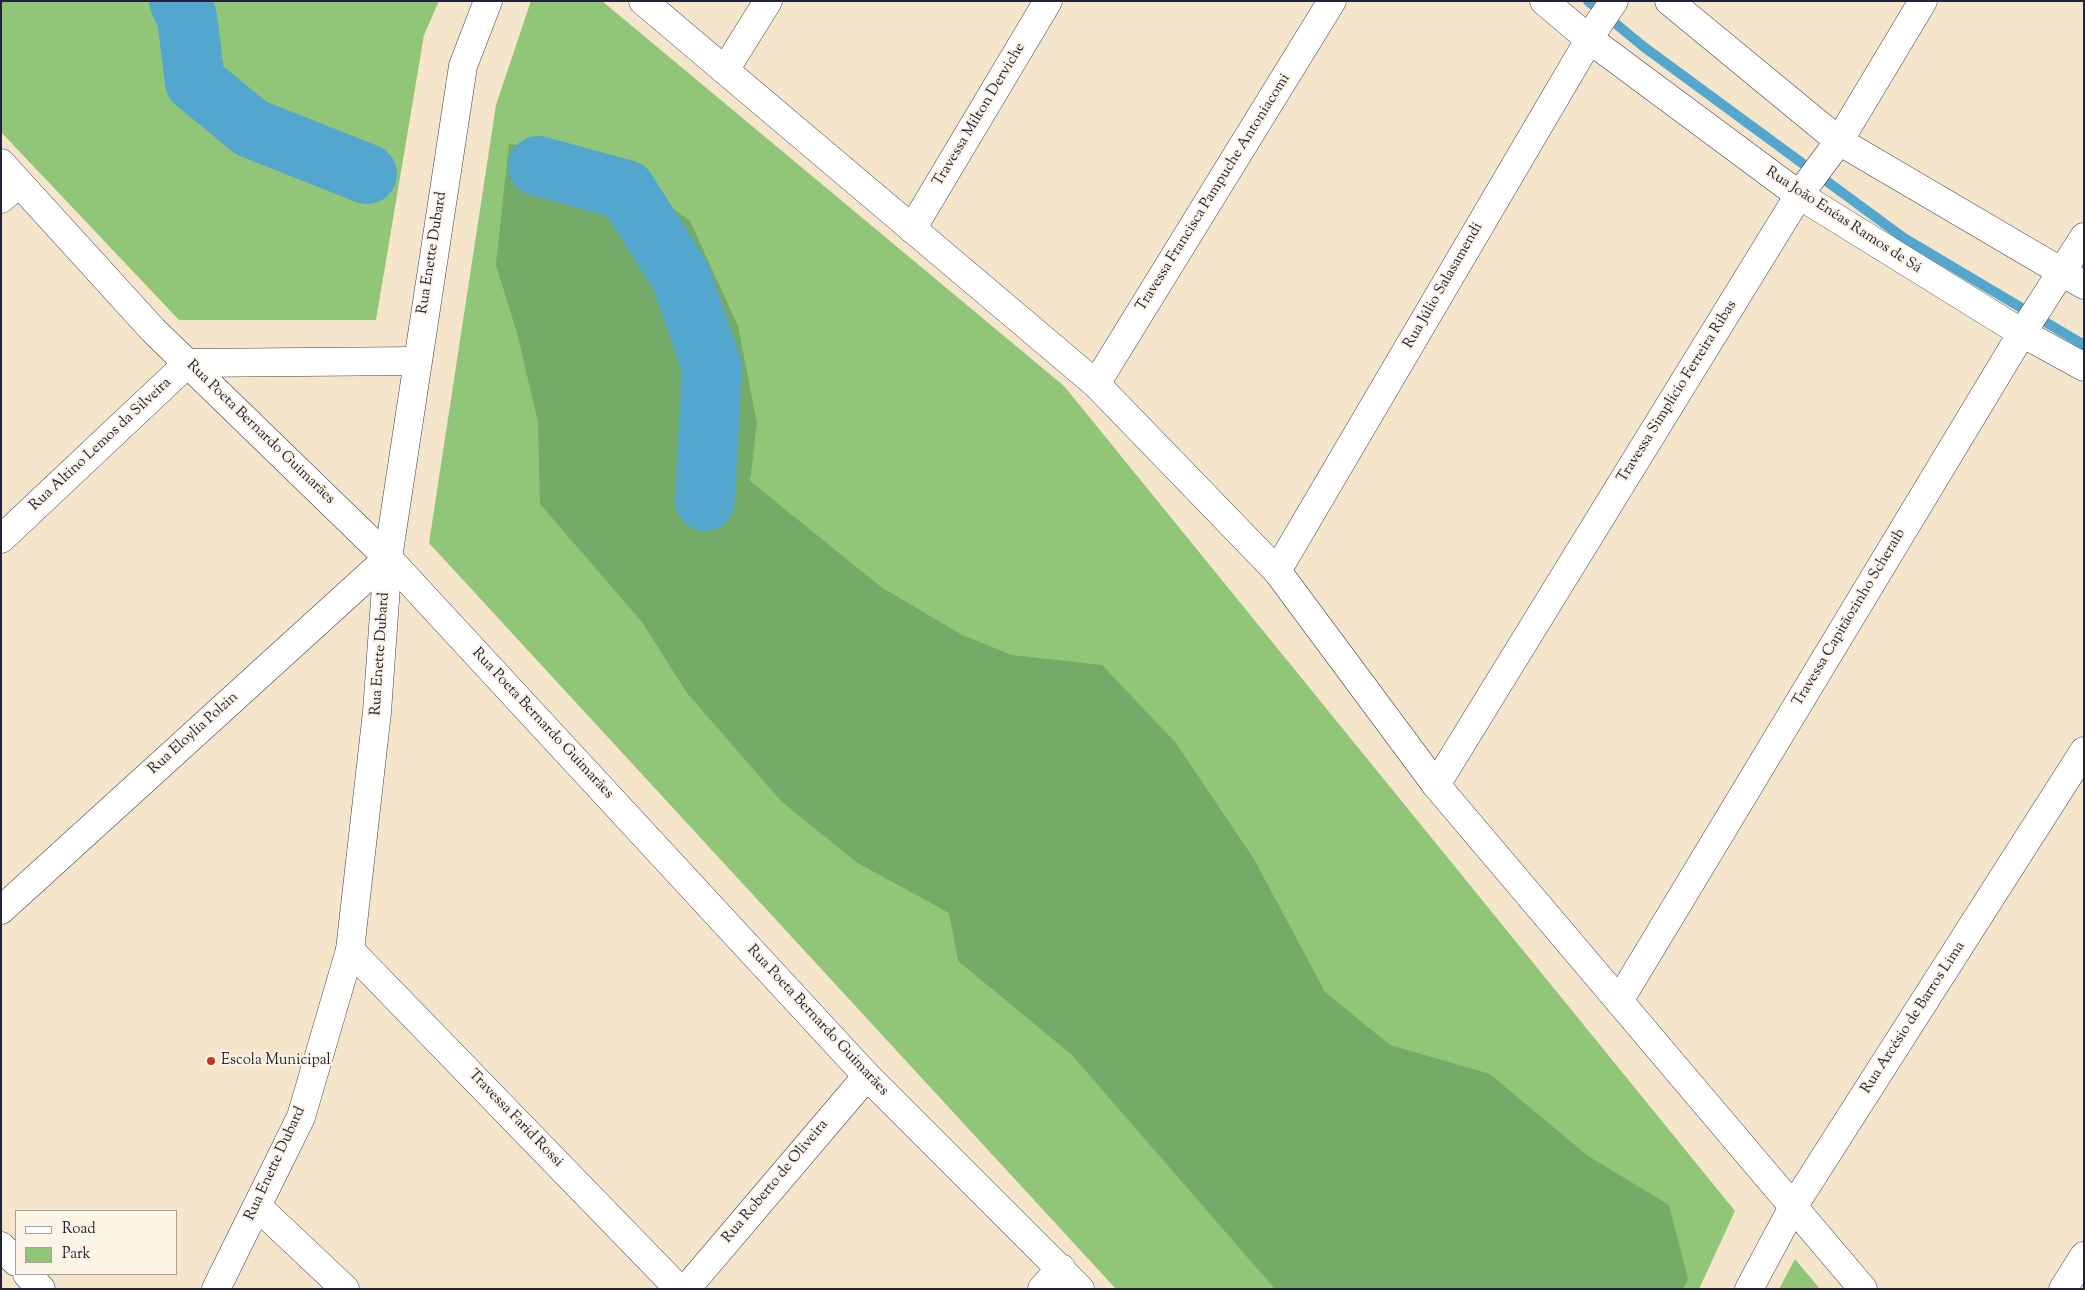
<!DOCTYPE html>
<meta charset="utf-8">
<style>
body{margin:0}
#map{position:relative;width:2085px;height:1290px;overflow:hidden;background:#f5e5ca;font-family:"Sorts Mill Goudy",serif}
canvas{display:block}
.frame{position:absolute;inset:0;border:2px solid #22223b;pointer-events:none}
.legend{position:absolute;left:15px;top:1210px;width:162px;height:65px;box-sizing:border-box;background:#fcf5e5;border:1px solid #a5a1a1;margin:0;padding:6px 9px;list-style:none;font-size:15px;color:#22223b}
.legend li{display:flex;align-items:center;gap:10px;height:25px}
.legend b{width:25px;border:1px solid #a5a1a1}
</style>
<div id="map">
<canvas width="2085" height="1290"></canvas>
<div class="frame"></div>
<ul class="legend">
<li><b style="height:6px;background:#fff"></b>Road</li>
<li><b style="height:14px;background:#91c678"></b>Park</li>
</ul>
</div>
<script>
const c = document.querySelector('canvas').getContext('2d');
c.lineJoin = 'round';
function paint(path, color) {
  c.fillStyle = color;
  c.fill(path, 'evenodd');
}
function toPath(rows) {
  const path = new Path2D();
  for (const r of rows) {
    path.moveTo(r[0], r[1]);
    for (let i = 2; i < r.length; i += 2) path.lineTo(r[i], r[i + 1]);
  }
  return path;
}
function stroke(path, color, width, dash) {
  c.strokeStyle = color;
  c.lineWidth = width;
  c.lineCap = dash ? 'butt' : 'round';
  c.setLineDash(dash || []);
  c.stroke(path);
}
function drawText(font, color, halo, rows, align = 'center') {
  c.font = font + ' "Sorts Mill Goudy",serif';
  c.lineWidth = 4;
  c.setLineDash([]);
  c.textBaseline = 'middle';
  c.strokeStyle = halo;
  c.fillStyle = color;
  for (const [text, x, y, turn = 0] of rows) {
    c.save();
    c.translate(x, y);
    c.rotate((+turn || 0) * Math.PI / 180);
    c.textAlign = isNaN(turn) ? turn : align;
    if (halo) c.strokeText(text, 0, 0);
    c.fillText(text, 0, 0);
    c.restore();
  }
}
const green = toPath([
 [1,1,439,1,424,35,376,320,179,320,1,132],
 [531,1,602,1,1064,386,1735,1211,1699,1289,1116,1289,429,543,496,105],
 [1795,1259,1820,1289,1779,1289]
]);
const forest = toPath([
 [509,144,599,155,690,221,738,326,757,423,750,481,881,587,962,635,1012,655,1102,665,1175,742,1254,859,1325,992,1390,1045,1490,1074,1588,1156,1669,1205,1688,1279,1683,1289,1275,1289,1071,1054,958,961,949,913,856,862,781,801,687,693,642,622,540,504,538,422,517,333,496,265]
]);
const stream = toPath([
 [1588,1,1644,47,1904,238,2084,345]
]);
const river = toPath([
 [179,1,187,17,195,82,251,128,367,174],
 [538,166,626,190,681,277,712,367,705,501]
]);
const minor = toPath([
 [1669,1,1839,141,2084,285],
 [725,70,768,1],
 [1,163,153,330,388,558,867,1076,1080,1289],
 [1,199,19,183],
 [912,229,1048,1],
 [1096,384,1332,1],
 [1,539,188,363,417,361],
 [1277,571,1599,23,1614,1],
 [1436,785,1799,195,1839,141,1923,1],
 [1,910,388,558],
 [350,950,679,1289],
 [1619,1001,2022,333,2084,237],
 [258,1207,345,1289],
 [1,1246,16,1262],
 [27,1274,41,1289],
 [686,1289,867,1076],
 [1042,1289,1061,1268],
 [1749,1289,1793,1207,2084,751],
 [2063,1289,2084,1256]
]);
const tertiary = toPath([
 [643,1,1096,384,1277,571,1436,785,1863,1289],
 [1544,1,1589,39,1799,195,2022,333,2084,367],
 [216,1289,301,1117,350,950,377,712,388,558,463,66,488,1]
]);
const markers = [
 [211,1061,5,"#c8321e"]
];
const streetNames = [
 ["Travessa Milton Derviche",980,115,-59],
 ["Travessa Francisca Pampuche Antoniacomi",1214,193,-58],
 ["Rua João Enéas Ramos de Sá",1843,221,33],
 ["Rua Enette Dubard",433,253,-81],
 ["Rua Júlio Salasamendi",1444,286,-60],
 ["Travessa Simplício Ferreira Ribas",1678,392,-58],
 ["Rua Poeta Bernardo Guimarães",260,433,44],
 ["Rua Altino Lemos da Silveira",101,445,-43],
 ["Travessa Capitãozinho Scheraib",1850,618,-59],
 ["Rua Enette Dubard",381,654,-86],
 ["Rua Poeta Bernardo Guimarães",542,724,47],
 ["Rua Eloylia Polzin",194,734,-42],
 ["Rua Arcésio de Barros Lima",1914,1018,-57],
 ["Rua Poeta Bernardo Guimarães",817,1021,47],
 ["Travessa Farid Rossi",515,1119,46],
 ["Rua Enette Dubard",276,1164,-65],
 ["Rua Roberto de Oliveira",776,1182,-50]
];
const poiNames = [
 ["Escola Municipal",221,1061]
];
paint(green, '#91c678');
paint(forest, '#74ab68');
stroke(stream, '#53a6ce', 10);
stroke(river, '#53a6ce', 60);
stroke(minor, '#423f50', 29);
stroke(tertiary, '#423f50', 29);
stroke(minor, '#fff', 28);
stroke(tertiary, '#fff', 28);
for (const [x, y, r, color] of markers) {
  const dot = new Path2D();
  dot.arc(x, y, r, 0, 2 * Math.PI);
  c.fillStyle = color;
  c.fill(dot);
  stroke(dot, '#fcf5e5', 2);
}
drawText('15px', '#22223b', '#fcf5e5', streetNames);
drawText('15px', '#22223b', '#fcf5e5', poiNames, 'left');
</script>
